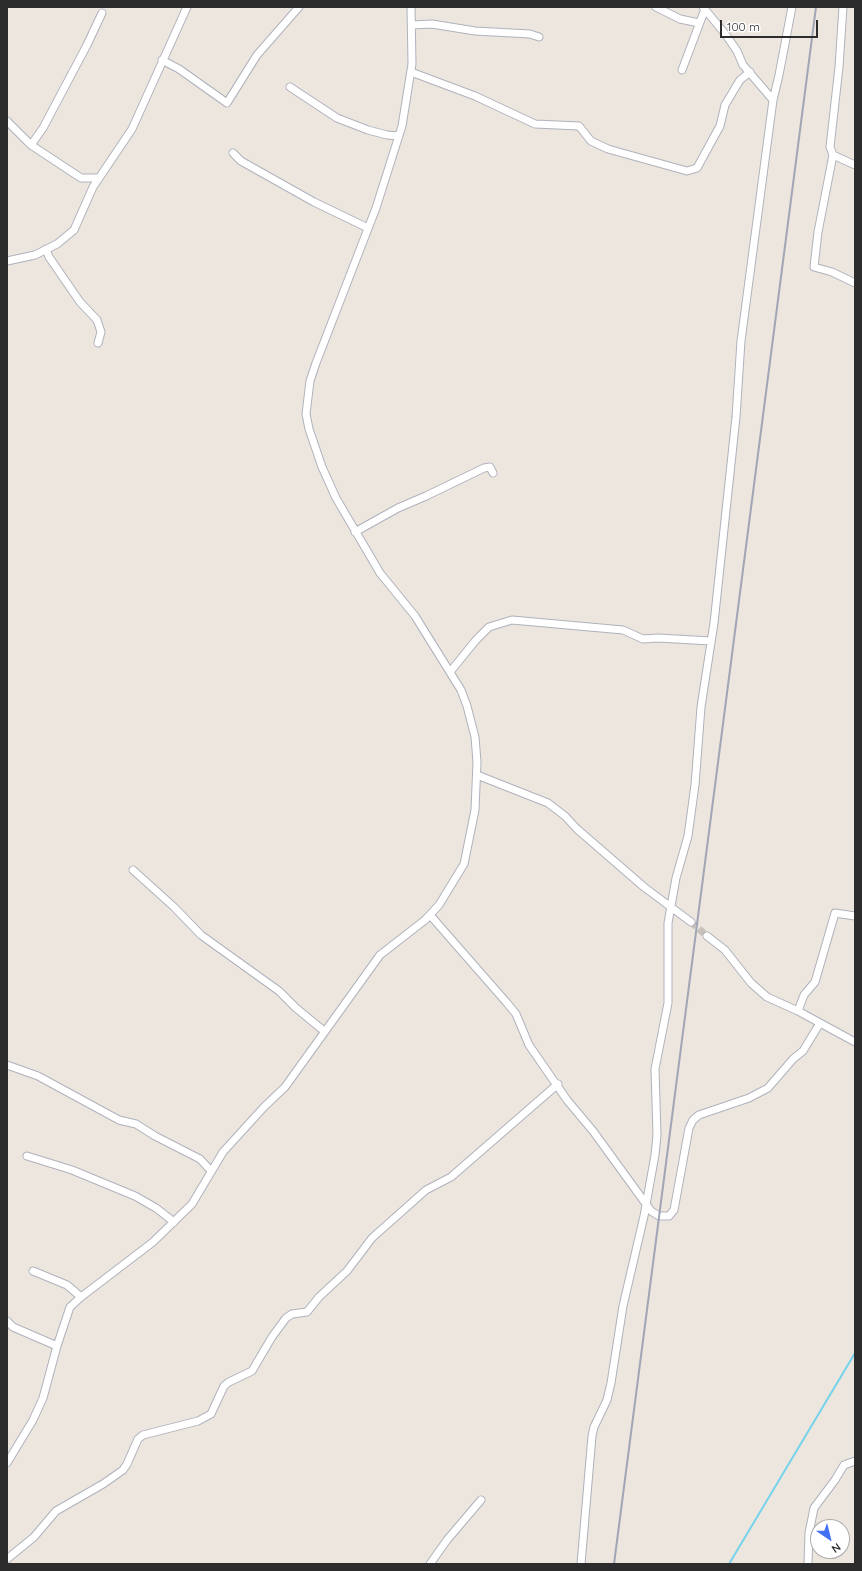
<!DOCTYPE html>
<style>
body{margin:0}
#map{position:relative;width:862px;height:1571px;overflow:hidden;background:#ede6de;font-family:Quicksand,sans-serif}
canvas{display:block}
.frame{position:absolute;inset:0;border:8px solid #2c2c2c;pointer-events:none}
.north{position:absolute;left:810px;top:1519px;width:40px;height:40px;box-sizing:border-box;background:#fff;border:1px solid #ababab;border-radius:50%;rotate:145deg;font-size:11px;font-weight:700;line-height:16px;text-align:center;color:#2c2c2c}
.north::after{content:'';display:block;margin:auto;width:14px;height:18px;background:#4470f5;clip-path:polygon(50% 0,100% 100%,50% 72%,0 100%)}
.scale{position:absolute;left:720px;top:20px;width:98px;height:18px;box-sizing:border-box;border:2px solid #2c2c2c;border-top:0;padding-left:5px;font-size:12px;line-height:14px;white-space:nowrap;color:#2c2c2c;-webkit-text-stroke:3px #fff;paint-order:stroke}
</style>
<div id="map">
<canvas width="862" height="1571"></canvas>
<div class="frame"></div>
<div class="north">N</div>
<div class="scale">100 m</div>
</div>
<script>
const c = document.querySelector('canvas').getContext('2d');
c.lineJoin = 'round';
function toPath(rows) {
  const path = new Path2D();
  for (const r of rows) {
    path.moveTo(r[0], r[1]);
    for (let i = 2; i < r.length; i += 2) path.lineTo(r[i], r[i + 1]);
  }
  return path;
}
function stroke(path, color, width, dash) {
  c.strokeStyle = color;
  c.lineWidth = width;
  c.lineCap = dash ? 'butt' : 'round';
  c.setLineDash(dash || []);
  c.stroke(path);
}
const stream = toPath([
 [729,1564,855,1353]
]);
const minorTunnel = toPath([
 [691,922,707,936]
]);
const minor = toPath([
 [656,7,680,19,699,23],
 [703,7,726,35,737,51,743,65,773,100],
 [843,7,839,67,830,147,833,155,855,165],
 [412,25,432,24,475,31,530,34,539,37],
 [162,60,179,69,227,103,257,55,299,7],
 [682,70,705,9],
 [411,72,475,96,535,124,579,126,591,141,608,149,687,171,697,168,720,126,725,105,740,80,750,72],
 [290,87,337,118,368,130,387,135,399,136],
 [7,121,31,145,81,178,99,178],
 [31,145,43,128,87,45,102,13],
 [233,153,241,161,314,202,368,228],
 [833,155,818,232,814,267,832,272,855,283],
 [46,249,49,257,80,302,97,320,101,332,98,343],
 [7,261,35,255,57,244,74,230,93,187,132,129,187,7],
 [355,532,398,508,426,496,484,468,490,467,493,473],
 [450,672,476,640,489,627,512,620,623,630,643,639,658,638,711,641],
 [477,775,548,803,565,816,577,829,644,887,691,922],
 [133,870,174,907,201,935,279,991,296,1008,324,1031],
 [430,915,507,1003,516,1014,529,1045,567,1100,593,1131,646,1204,651,1211,659,1216,669,1216,674,1210,689,1128,693,1120,699,1115,749,1098,768,1088,793,1059,803,1051,820,1023],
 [707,936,725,950,751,983,767,997,798,1011,855,1042],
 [798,1011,804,995,815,982,835,913,855,916],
 [7,1065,38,1076,119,1120,136,1124,155,1136,200,1159,211,1171],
 [27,1156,72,1170,135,1196,156,1208,174,1222],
 [33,1271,67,1285,81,1297],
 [7,1321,13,1327,57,1346],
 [7,1463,33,1420,43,1398,57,1346,70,1307,81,1297,153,1242,192,1204,223,1152,264,1107,285,1087,380,955,425,920,439,905,464,864,475,810,477,762,475,737,467,706,461,690,415,616,380,573,336,498,322,467,309,429,306,414,310,381,316,363,376,208,402,126,412,64,411,7],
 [7,1559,34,1537,56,1511,103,1484,123,1470,127,1464,138,1439,143,1435,198,1421,211,1414,224,1386,229,1382,252,1371,272,1337,286,1318,292,1314,307,1312,319,1297,347,1271,372,1238,426,1190,451,1177,558,1084],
 [430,1564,447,1540,481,1500],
 [581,1564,592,1436,594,1427,607,1400,611,1383,623,1306,644,1216,655,1155,657,1135,655,1069,668,1003,668,923,676,878,688,836,695,785,701,707,714,623,736,417,741,341,773,100,779,75,792,7],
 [808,1564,809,1533,814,1508,835,1480,844,1465,855,1461]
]);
const rail = toPath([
 [614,1564,816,7]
]);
stroke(stream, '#75d3eb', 2);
stroke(minorTunnel, '#c6c1ba', 7, [7, 3.5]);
stroke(minor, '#afb2bc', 9);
stroke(minor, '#fff', 7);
stroke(rail, '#a1a5b5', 2);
</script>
